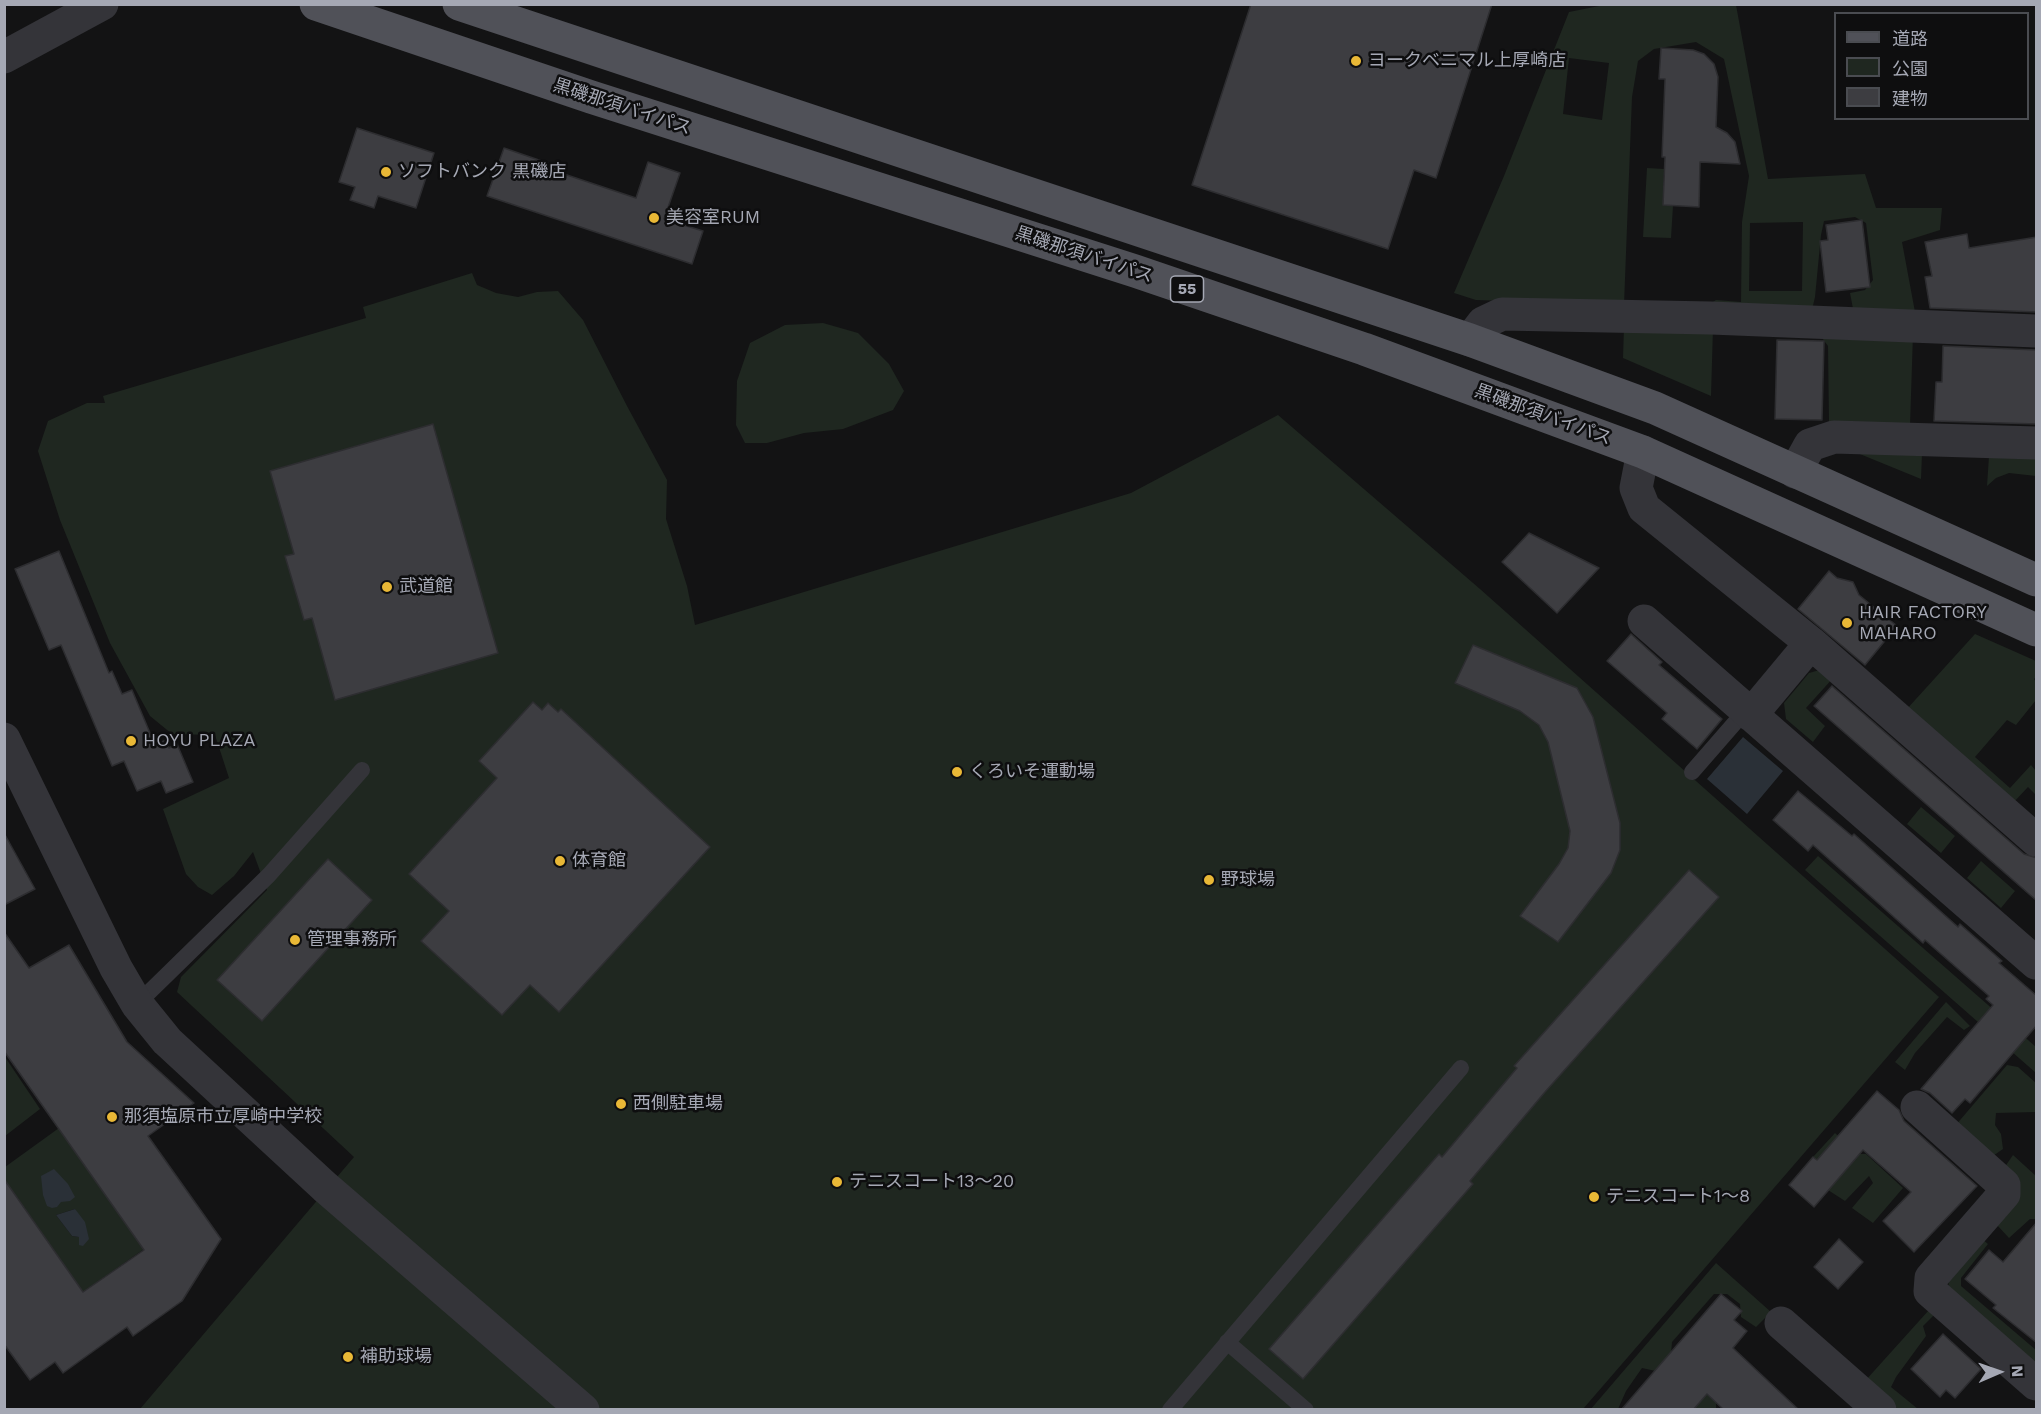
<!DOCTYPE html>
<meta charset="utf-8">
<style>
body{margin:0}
#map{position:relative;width:2041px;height:1414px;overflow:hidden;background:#131314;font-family:"Work Sans","Noto Sans JP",sans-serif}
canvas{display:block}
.frame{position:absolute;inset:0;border:6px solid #a5a8b4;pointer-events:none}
.legend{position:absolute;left:1834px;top:12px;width:195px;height:108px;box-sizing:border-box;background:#0e0e0f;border:2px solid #4a4c51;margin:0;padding:8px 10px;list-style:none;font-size:18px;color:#a5a8b4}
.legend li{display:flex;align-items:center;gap:12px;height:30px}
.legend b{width:30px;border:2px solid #4a4c51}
.north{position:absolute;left:1969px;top:1342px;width:60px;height:60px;-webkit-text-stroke:4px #0e0e0f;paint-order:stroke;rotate:88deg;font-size:16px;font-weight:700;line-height:24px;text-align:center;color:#a5a8b4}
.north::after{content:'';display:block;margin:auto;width:21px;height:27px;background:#a5a8b4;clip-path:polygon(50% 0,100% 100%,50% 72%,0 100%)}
</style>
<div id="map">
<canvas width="2041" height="1414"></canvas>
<div class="frame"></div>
<ul class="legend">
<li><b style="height:8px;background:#505158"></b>道路</li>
<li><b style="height:16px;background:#1f2720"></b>公園</li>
<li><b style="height:16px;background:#3d3d41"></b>建物</li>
</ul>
<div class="north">N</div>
</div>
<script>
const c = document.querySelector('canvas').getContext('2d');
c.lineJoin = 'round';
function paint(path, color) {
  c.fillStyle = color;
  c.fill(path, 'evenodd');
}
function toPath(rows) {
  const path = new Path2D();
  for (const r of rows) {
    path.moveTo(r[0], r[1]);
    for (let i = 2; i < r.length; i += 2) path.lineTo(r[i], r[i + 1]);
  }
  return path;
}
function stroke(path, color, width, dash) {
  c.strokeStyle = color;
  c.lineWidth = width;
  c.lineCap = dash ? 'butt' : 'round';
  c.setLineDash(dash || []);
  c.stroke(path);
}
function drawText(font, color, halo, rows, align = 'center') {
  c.font = font + ' "Work Sans","Noto Sans JP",sans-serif';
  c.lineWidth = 5;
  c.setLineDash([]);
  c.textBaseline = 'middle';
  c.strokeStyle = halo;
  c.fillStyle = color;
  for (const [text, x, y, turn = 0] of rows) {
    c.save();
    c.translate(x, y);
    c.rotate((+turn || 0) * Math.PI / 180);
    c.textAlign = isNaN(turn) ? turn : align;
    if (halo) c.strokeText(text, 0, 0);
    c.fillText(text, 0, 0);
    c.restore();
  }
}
const green = toPath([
 [1604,5,1736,5,1768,179,1865,174,1876,208,1942,208,1940,230,1902,242,1915,312,1854,314,1850,293,1865,290,1873,280,1866,223,1855,217,1824,221,1821,235,1815,297,1811,314,1711,303,1716,300,1741,302,1742,222,1749,176,1724,59,1696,42,1654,49,1638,61,1632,97,1624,305,1476,300,1454,293,1504,176,1569,12],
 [1569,58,1609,63,1602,120,1563,114],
 [1803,222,1802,291,1749,291,1750,223],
 [1647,168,1664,169,1663,205,1673,206,1671,238,1643,237],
 [472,273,477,285,496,293,518,297,537,292,558,291,583,320,627,406,667,480,666,519,687,586,695,625,1131,493,1278,415,1480,589,1939,997,1583,1409,140,1409,354,1157,177,992,181,977,267,890,253,852,234,876,212,895,198,887,186,874,163,809,229,778,215,735,172,734,150,716,110,643,60,520,38,451,48,421,87,403,105,403,103,396,366,318,363,307],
 [823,323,858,333,889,364,904,391,893,410,843,429,804,433,767,443,745,443,736,425,737,381,750,343,785,325],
 [1624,327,1713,328,1711,396,1623,358],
 [1913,334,1910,426,1829,423,1828,346,1822,338],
 [1850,450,2036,452,2036,476,2009,473,1996,478,1987,486,1989,456,1922,454,1921,479],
 [1975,634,2036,661,2036,677,2034,679,2036,682,2036,700,2016,725,2007,720,1975,757,2010,788,2031,765,2036,771,2036,795,2028,787,2013,803,1906,710],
 [1823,669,1834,677,1806,708,1825,726,1813,742,1786,719,1784,703,1809,673],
 [1921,807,1955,836,1941,853,1907,824],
 [1818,856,2036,1047,2036,1073,1805,870],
 [1981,861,2015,891,2001,908,1967,878],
 [1946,1002,1970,1026,1964,1030,1947,1017,1915,1053,1905,1070,1895,1062],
 [5,1057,40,1109,5,1136,4,1136],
 [2007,1065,2018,1067,2036,1083,2036,1112,1996,1113,1995,1125,2001,1134,2003,1149,1990,1158,1955,1126],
 [59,1128,144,1249,58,1310,60,1259,17,1197,5,1205,5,1167],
 [75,1209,83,1246,79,1237,72,1236,56,1215],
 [1835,1133,1857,1154,1866,1154,1903,1188,1873,1223,1852,1208,1873,1183,1869,1176,1845,1201,1828,1190,1838,1179,1813,1157],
 [2013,1155,2036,1176,2036,1219,2030,1219,2009,1238,1997,1225,2020,1197,2012,1181,2002,1171],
 [1982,1239,1988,1244,1961,1278,1961,1286,2036,1350,2036,1371,1948,1293,1949,1276],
 [1716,1263,1771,1312,1756,1327,1741,1317,1740,1304,1727,1294,1714,1294,1672,1342,1671,1354,1716,1397,1716,1409,1696,1409,1695,1403,1660,1372,1642,1368,1626,1391,1618,1409,1590,1410],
 [1929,1310,1934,1315,1923,1326,1926,1336,1896,1377,1891,1387,1918,1409,1898,1409,1865,1381]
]);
const water = toPath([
 [1743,737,1783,771,1747,814,1707,779],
 [54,1169,68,1184,75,1197,70,1201,61,1202,57,1207,52,1208,47,1206,43,1195,41,1176],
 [75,1209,85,1222,89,1239,83,1246,79,1245,79,1237,72,1236,56,1215]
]);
const building = toPath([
 [1251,4,1492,4,1436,178,1414,170,1388,249,1192,185,1251,4],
 [1661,48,1693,50,1704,54,1714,64,1718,77,1716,127,1727,133,1735,142,1740,164,1700,162,1699,207,1663,205,1665,157,1662,157,1665,79,1659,79,1661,48],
 [357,128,434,153,416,208,378,196,374,208,350,200,355,187,339,182,357,128],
 [504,148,562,168,561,173,636,198,648,162,680,173,664,219,703,231,692,264,487,196,504,148],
 [1862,220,1870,287,1826,292,1820,241,1828,240,1826,225,1862,220],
 [1967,234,1969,248,2037,237,2037,312,1930,308,1925,277,1932,276,1925,242,1967,234],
 [1777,340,1824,341,1822,420,1775,419,1777,340],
 [1943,346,2037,350,2037,424,1934,421,1936,382,1942,382,1943,346],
 [433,424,498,653,335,700,312,618,304,620,285,556,294,554,270,471,433,424],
 [1529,533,1599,568,1557,613,1502,562,1529,533],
 [59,551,109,673,112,671,122,694,132,690,155,745,166,740,169,748,177,744,193,782,166,793,161,781,137,791,124,761,112,766,61,645,49,650,15,569,59,551],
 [1829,571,1837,578,1853,582,1859,595,1897,626,1865,665,1798,609,1829,571],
 [1631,634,1662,662,1659,665,1722,719,1697,749,1662,719,1667,713,1607,661,1631,634],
 [1473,645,1577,688,1593,717,1620,823,1620,850,1611,873,1558,942,1520,916,1559,864,1568,848,1570,831,1548,742,1539,725,1520,711,1455,683,1473,645],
 [1832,686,2024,854,2037,858,2037,901,1814,706,1832,686],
 [533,702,542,710,548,703,558,712,561,709,710,847,559,1012,530,985,502,1015,421,941,449,911,409,874,497,778,479,761,533,702],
 [1798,791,1852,836,1854,834,1958,927,1960,924,2002,961,1999,963,2037,996,2037,1025,1970,1103,1965,1099,1952,1113,1930,1093,1921,1089,1993,1005,1986,999,1989,996,1925,940,1923,943,1813,845,1808,851,1773,820,1798,791],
 [4,833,35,889,4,905,4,833],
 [328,859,372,900,262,1021,217,980,328,859],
 [1689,870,1719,897,1545,1092,1470,1181,1473,1184,1303,1379,1269,1349,1439,1154,1442,1157,1517,1068,1514,1066,1689,870],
 [4,932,29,968,69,945,127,1042,194,1103,148,1136,221,1239,182,1301,133,1336,127,1327,63,1373,55,1362,30,1380,4,1344,4,1179,83,1292,144,1250,4,1051,4,932],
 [1877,1091,1899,1110,1904,1121,1977,1186,1914,1252,1883,1221,1911,1192,1863,1150,1814,1207,1789,1185,1813,1157,1817,1160,1877,1091],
 [2037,1222,2037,1343,1993,1308,1996,1305,1965,1279,1989,1250,2003,1262,2037,1222],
 [1839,1239,1863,1262,1838,1289,1814,1267,1839,1239],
 [1721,1294,1742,1311,1734,1320,1747,1331,1733,1348,1799,1410,1724,1410,1707,1394,1693,1410,1621,1410,1721,1294],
 [1943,1334,1981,1369,1955,1398,1946,1390,1940,1397,1911,1369,1943,1334]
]);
const service = toPath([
 [1692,772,1746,710],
 [137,1004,269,875,362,770],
 [1227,1342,1306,1410],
 [1170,1410,1461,1068]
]);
const minor = toPath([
 [1470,340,1483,323,1502,314,1711,318,2036,331],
 [1643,452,1636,488,1644,508,1811,643,2036,840],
 [1795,472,1810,445,1834,437,2036,443],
 [1644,621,2036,963],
 [1751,715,1811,643],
 [4,739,116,968,137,1004,167,1041,325,1187,583,1410],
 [1917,1107,2004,1185,2004,1194,1931,1278,1930,1291,2036,1384],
 [1781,1323,1880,1410]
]);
const tertiary = toPath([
 [4,57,102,4]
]);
const primary = toPath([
 [316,4,591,97,1135,271,1364,349,1643,452,2036,630],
 [459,4,1470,340,1655,408,2036,580]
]);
const markers = [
 [1356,61,6,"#e9b836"],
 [386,172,6,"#e9b836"],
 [654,218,6,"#e9b836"],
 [387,587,6,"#e9b836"],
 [1847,623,6,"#e9b836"],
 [131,741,6,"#e9b836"],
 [957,772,6,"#e9b836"],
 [560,861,6,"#e9b836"],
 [1209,880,6,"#e9b836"],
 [295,940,6,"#e9b836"],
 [621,1104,6,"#e9b836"],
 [112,1117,6,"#e9b836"],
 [837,1182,6,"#e9b836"],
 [1594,1197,6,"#e9b836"],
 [348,1357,6,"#e9b836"]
];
const shields = [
 [1187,289,33]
];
const shieldNames = [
 ["55",1187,289]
];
const poiNames = [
 ["ヨークベニマル上厚崎店",1368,61],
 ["ソフトバンク 黒磯店",398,172],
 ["美容室RUM",666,218],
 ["武道館",399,587],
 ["HAIR FACTORY",1859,613],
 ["MAHARO",1859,634],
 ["HOYU PLAZA",143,741],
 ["くろいそ運動場",969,772],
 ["体育館",572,861],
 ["野球場",1221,880],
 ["管理事務所",307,940],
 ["西側駐車場",633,1104],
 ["那須塩原市立厚崎中学校",124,1117],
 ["テニスコート13～20",849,1182],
 ["テニスコート1～8",1606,1197],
 ["補助球場",360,1357]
];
const streetNames = [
 ["黒磯那須バイパス",622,107,18],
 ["黒磯那須バイパス",1084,255,18],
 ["黒磯那須バイパス",1543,415,20]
];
paint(green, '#1f2720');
paint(water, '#2a3037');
paint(building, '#3d3d41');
stroke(building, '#2d2d30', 1.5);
stroke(service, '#343439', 16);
stroke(minor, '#343439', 33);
stroke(tertiary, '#343439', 33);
stroke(primary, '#505158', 33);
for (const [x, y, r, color] of markers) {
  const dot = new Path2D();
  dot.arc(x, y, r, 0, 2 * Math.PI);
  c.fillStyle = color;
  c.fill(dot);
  stroke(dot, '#0e0e0f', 2);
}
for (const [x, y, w] of shields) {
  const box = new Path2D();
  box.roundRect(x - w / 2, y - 13, w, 26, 4.5);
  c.fillStyle = '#0e0e0f';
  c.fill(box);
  stroke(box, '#a5a8b4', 1.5);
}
drawText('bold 16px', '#a5a8b4', null, shieldNames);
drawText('18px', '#a5a8b4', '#0e0e0f', poiNames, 'left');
drawText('18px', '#a5a8b4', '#0e0e0f', streetNames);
</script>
